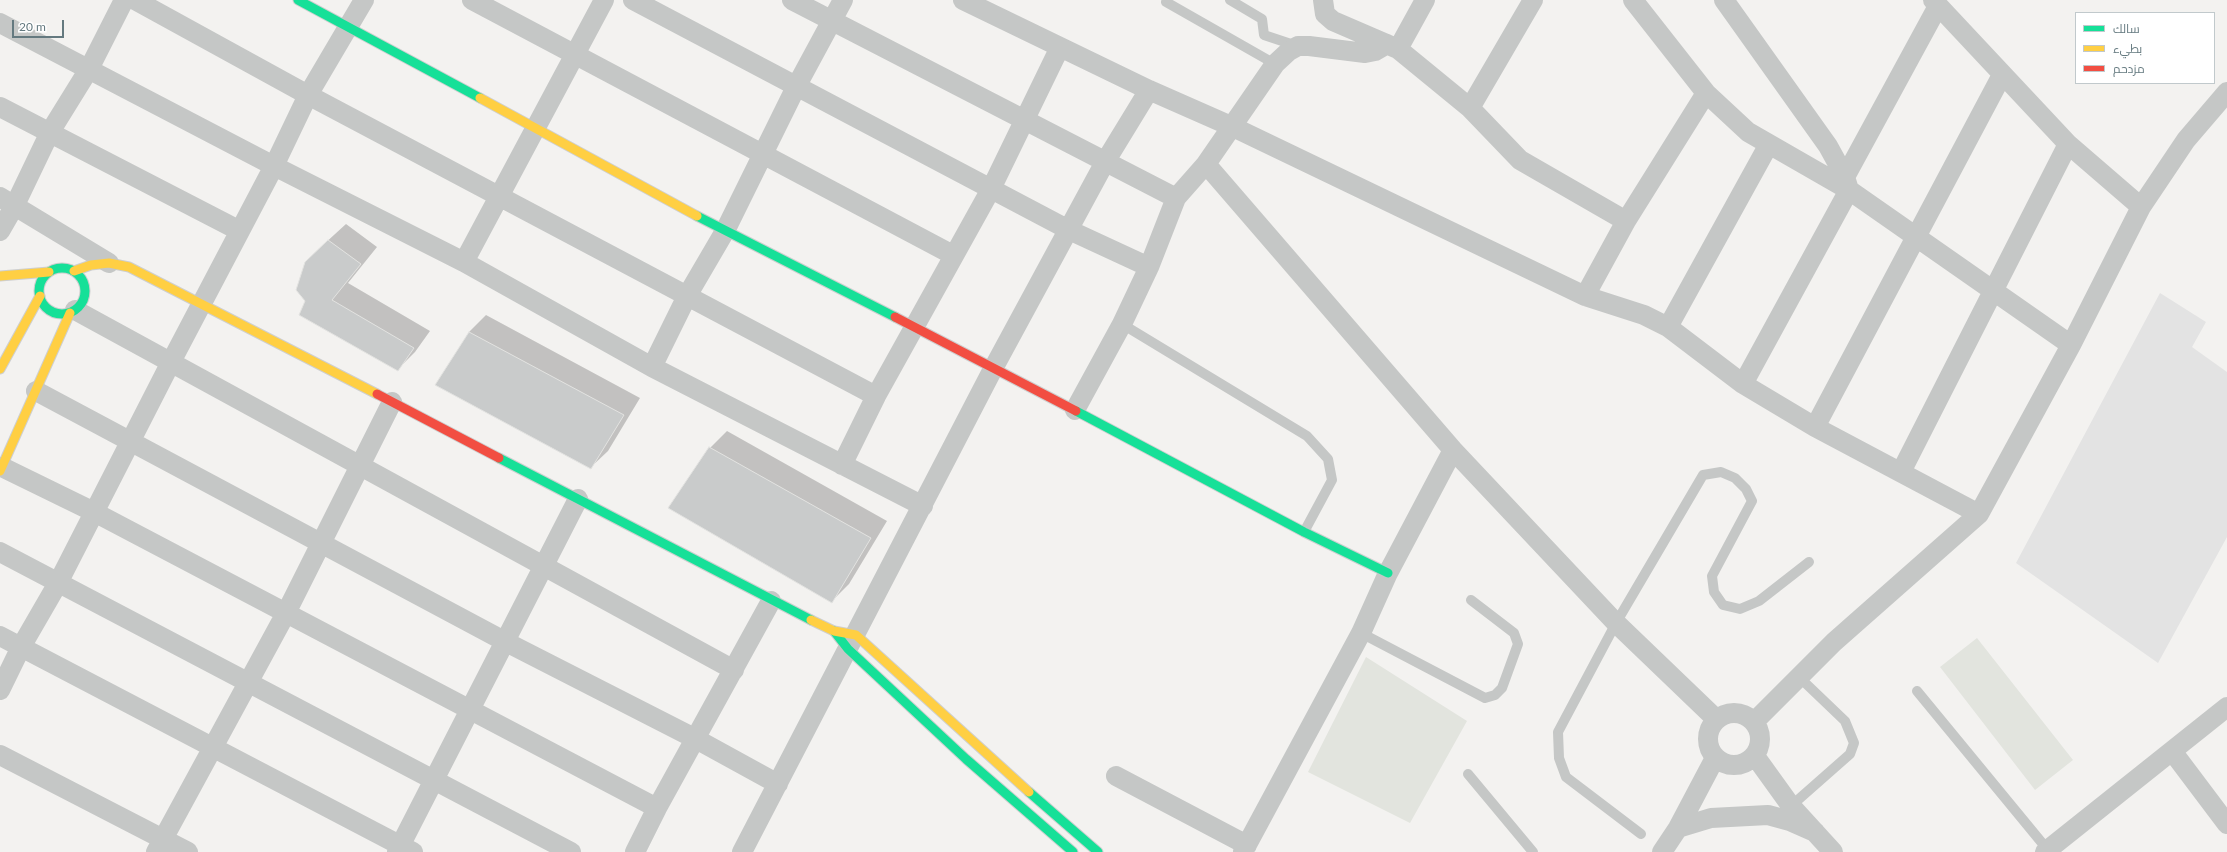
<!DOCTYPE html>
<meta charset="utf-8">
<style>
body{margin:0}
#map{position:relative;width:2227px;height:852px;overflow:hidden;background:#f3f2f0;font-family:Lato,Cairo,sans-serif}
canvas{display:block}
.legend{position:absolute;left:2075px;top:12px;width:140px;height:72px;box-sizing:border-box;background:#fff;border:1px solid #c1c9cc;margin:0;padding:5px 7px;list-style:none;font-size:12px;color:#64797f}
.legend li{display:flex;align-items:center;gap:8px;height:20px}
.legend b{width:20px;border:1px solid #c1c9cc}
.scale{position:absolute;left:12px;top:20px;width:52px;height:18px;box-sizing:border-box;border:2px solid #64797f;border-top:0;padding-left:5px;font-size:12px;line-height:14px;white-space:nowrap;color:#64797f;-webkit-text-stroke:3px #fff;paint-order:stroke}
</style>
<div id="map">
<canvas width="2227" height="852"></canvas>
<ul class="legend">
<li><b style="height:5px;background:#16e098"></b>سالك</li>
<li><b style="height:5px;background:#ffcf43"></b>بطيء</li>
<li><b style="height:5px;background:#f24e42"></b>مزدحم</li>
</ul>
<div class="scale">20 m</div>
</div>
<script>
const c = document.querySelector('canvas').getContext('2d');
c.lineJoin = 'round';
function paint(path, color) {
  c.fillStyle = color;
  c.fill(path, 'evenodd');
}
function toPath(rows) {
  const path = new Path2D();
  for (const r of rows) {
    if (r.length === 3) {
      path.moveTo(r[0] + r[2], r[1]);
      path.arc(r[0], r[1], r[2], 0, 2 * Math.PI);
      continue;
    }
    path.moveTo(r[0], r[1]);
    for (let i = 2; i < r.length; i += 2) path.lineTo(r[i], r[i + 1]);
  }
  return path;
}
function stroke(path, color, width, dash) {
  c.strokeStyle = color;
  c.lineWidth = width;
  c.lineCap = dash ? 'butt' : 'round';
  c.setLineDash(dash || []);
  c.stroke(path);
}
const built = toPath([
 [2160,293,2206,322,2192,347,2227,372,2227,537,2158,663,2016,563]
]);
const green = toPath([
 [1977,638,2073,760,2035,790,1940,667],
 [1366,657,1467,721,1410,823,1308,772]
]);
const shadow = toPath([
 [346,224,377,247,348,283,430,331,415,352,398,369,306,301,323,245],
 [486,315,640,398,608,451,591,467,437,384,469,332],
 [727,431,887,521,849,584,832,601,670,507,710,448]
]);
const building = toPath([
 [328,240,361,264,332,300,414,348,398,371,299,315,305,301,296,290,305,262,328,240],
 [469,332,624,415,591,469,435,385,469,332],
 [709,447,871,538,832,603,668,508,709,447]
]);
const lane = toPath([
 [1167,0,1166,2,1275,64],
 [1230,0,1262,19,1264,35,1297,46],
 [1122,324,1307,436,1328,459,1332,480,1304,532],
 [1361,633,1485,698,1495,695,1502,688,1518,644,1514,633,1471,600],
 [1917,691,2047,849],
 [1468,774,1533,852],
 [1791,806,1850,754,1854,743,1845,721,1799,677],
 [1641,834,1566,777,1559,758,1558,732,1616,623,1703,475,1721,472,1735,478,1746,489,1752,501,1712,576,1714,592,1723,605,1740,609,1759,601,1809,562]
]);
const street = toPath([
 [135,0,308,95,876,396],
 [472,0,953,255],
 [633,0,1069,230,1149,267],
 [792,0,1176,198],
 [963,0,1149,90,1233,127,1585,296,1644,315,1668,327,1743,384,1815,427,1979,514],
 [1323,0,1325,14,1333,21,1398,49,1470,108,1520,160,1626,221,1585,296],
 [1633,0,1706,93,1748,132,1849,190,2071,345],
 [1724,0,1828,146,1845,177],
 [1933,0,2068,144,2141,207],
 [0,23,274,166,464,262,652,367,923,506],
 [1387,44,1375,51,1365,53,1309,46,1298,46,1289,51,1275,64,1206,164,1453,450,1616,623,1716,719],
 [1398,49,1425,0],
 [0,107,240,231],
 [1470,108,1533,0],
 [0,197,109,263],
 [1626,221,1706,93],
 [0,231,15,205,50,132,89,69,124,0],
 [464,262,604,0],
 [75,310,734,670],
 [1668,327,1769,144],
 [652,367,687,296,725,231,796,87,843,0],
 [1743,384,1849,190,1845,177,1938,6],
 [36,391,506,642,696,739,778,784],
 [1075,410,1122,324,1149,267,1176,198,1206,164],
 [1815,427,2002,75],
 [842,465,876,396,991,189,1060,47],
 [2,467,94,512,657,808],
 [1901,472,2068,144],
 [0,552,571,852],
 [0,636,413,852],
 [0,690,21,647,58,583,171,362,274,166,308,95,364,0],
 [1734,739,26],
 [1754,722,1834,642,1979,514,2071,345,2141,207,2186,140,2227,92],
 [2172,751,2227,824],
 [0,755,188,852],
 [1755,756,1791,806,1833,852],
 [1116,776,1247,845],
 [1678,828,1711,818,1768,815,1790,821,1815,832],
 [156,852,286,613,392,402],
 [397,852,578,499],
 [635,852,657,808,771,601],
 [742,852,994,367,1105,162,1149,90],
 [1243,852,1361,633,1388,573,1453,450],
 [1662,852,1678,828,1715,758],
 [2045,852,2227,707]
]);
const fast = toPath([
 [298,0,480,98],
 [697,216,895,317],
 [62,291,23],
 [1076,411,1304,532,1388,573],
 [499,458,811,620],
 [834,631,848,649,966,759,1073,852],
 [1029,792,1098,852]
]);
const slow = toPath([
 [480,98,697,216],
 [74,271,91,265,109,263,129,267,377,394],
 [0,276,49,272],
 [0,369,40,296],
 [0,471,70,313],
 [811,620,834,631,856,635,1029,792]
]);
const jam = toPath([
 [895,317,1076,411],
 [377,394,499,458]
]);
paint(built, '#e3e3e3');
paint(green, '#e2e4de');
paint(shadow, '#0003');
paint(building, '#c9cbcb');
stroke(building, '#e2e2e0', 1);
stroke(fast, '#cecfcf', 11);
stroke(slow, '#cecfcf', 11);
stroke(jam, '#cecfcf', 11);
stroke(lane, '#c5c7c6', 10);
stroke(street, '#c5c7c6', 20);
stroke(fast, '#16e098', 9);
stroke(slow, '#ffcf43', 9);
stroke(jam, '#f24e42', 9);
</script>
